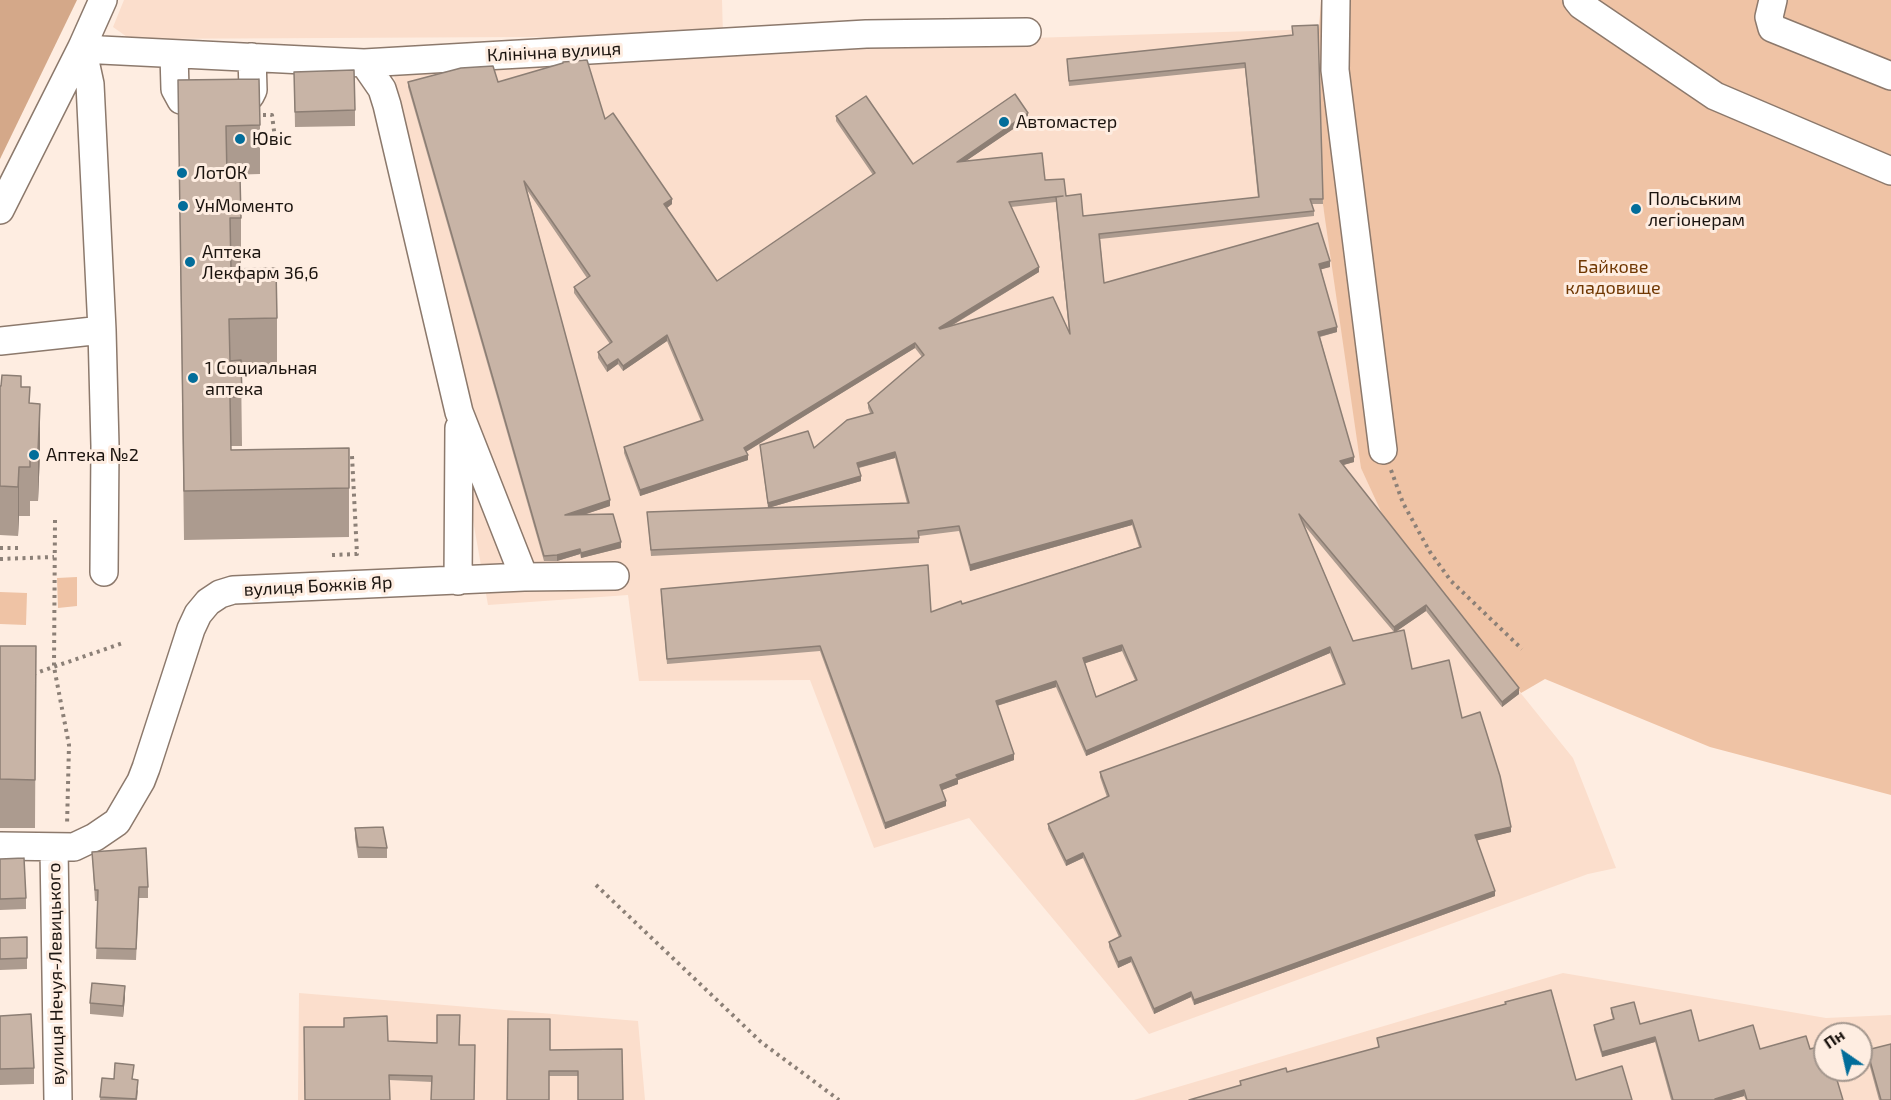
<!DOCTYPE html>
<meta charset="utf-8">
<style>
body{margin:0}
#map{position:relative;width:1891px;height:1100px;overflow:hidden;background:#feede1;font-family:"Exo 2",sans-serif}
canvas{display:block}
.north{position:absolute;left:1813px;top:1022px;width:60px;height:60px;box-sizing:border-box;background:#feede1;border:2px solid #a3968d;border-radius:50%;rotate:326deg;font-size:16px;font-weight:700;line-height:24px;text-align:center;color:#1b140f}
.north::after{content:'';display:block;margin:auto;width:21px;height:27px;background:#026d9a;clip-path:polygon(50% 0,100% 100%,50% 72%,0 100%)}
</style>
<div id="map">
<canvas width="1891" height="1100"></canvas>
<div class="north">Пн</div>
</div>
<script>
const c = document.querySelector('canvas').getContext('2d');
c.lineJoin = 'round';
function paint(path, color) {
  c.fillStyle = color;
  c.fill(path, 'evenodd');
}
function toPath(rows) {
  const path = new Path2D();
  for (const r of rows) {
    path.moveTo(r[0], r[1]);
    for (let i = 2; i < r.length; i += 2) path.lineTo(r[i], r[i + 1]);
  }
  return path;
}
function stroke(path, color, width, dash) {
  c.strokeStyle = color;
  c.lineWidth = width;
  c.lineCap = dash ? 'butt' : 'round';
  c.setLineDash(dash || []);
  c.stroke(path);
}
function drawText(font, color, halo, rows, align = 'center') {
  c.font = font + ' "Exo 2",sans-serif';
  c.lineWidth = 6;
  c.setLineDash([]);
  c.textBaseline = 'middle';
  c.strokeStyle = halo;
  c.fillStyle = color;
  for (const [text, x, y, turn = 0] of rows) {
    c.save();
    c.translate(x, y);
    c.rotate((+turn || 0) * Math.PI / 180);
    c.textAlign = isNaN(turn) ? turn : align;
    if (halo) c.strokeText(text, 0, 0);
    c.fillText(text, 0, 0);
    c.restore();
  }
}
const built = toPath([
 [124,0,722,0,723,36,130,39,113,27],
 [1319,29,1323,206,1390,531,1573,758,1616,868,1588,874,1149,1034,969,818,874,848,810,680,639,681,628,595,488,605,391,58],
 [1563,973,1826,1018,1891,1015,1891,1100,1134,1100],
 [1825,1034,1861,1034,1861,1070,1825,1070],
 [299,993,638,1021,645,1100,298,1100]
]);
const green = toPath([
 [1321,0,1891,0,1891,795,1710,747,1545,679,1521,693,1390,531,1361,468,1323,205,1319,29],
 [77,577,77,606,58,608,57,578],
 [0,592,27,593,26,625,0,624]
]);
const forest = toPath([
 [0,0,77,0,0,159]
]);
const path = toPath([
 [263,115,272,115,276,146],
 [1391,470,1403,503,1430,552,1451,581,1522,649],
 [55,520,54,667,69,745,67,826],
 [0,548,19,548],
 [332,555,357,554,352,456],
 [0,559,54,557],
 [33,674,123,643],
 [596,885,761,1042,839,1100]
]);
const minor = toPath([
 [1336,0,1335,70,1383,450],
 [1577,0,1581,5,1715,96,1891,171],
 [1773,0,1769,17,1772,28,1891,76],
 [82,47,101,50,364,63,866,34,1027,32],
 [82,47,90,84,102,330,105,446,104,572],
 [174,54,175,89,181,100,194,104,237,103,250,96,253,90,252,57],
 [364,63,382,89,387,105,459,412,524,577],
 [0,210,82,47,103,0],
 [0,341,102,330],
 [458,581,459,428],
 [0,846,74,847,95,837,117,822,141,781,146,768,191,629,198,614,208,602,220,594,233,590,524,577,615,576],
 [54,848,58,1100]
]);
const wall = toPath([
 [1318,25,1323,204,1312,204,1314,211,1314,216,1100,239,1104,283,1330,267,1321,269,1337,332,1320,337,1354,462,1343,465,1519,694,1502,707,1426,611,1395,632,1412,669,1462,718,1511,832,1477,840,1495,896,1194,1005,1191,997,1154,1014,1131,962,1118,968,1109,947,1109,942,1119,937,1083,858,1066,866,1048,829,1048,824,1107,797,1100,777,1100,772,1343,685,1330,653,1086,756,1056,687,997,706,1014,760,958,780,958,784,942,790,946,806,885,829,820,651,667,664,661,594,931,612,962,604,1139,547,1132,525,970,571,959,531,919,536,919,543,651,556,647,512,907,503,895,458,859,468,861,481,768,508,760,445,814,448,870,413,868,408,868,403,922,357,915,348,746,452,748,460,640,496,624,453,624,447,701,421,667,341,623,371,618,364,607,372,598,358,598,352,610,344,574,293,574,287,587,278,527,190,610,506,583,515,621,548,581,558,580,554,557,561,544,561,408,87,408,82,498,82,605,119,672,204,667,208,717,281,873,175,836,121,836,116,913,164,1028,119,966,161,1045,180,1066,196,1083,216,1258,198,1245,68,1069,86,1067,59,1292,35],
 [1056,202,1069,332,953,325,1039,272,1011,207],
 [1304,525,1348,578,1394,632,1353,641],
 [1122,651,1135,680,1096,697,1085,663],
 [294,72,355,110,355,126,295,127],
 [178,80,260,125,260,174,227,175,241,218,241,267,231,267,231,269,277,318,277,367,241,368,242,446,231,446,231,450,349,488,349,537,184,540],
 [0,386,21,387,30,404,40,453,38,501,30,501,30,516,19,516,18,536,0,535],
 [0,646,36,646,35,828,0,828],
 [355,828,387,848,387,858,358,858,355,838],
 [92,852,148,887,148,898,139,898,136,960,96,959,98,901,95,901],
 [0,859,26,898,26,909,0,910],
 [27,937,27,969,0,970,0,938],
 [125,997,123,1017,90,1014,90,1003],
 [1611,1008,1640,1024,1699,1041,1760,1049,1810,1049,1843,1100,1746,1100,1744,1096,1730,1100,1671,1100,1655,1042,1602,1057,1594,1030,1594,1025,1613,1019,1611,1013],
 [460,1015,432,1082,389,1080,388,1041,437,1043],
 [0,1016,34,1068,34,1084,0,1085],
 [622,1049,578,1076,549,1076,550,1050],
 [1867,1050,1891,1100,1879,1100,1867,1056],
 [102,1078,133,1079,138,1091,137,1100,100,1100]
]);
const shadedWall = toPath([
 [1028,113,1028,119,957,167,957,162],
 [672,199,672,204,664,210,664,204],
 [1330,261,1330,267,1319,270,1319,264],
 [1039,267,1039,272,939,333,939,328],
 [1337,327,1337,332,1318,337,1318,332],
 [667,335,667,341,623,371,623,366],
 [915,343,915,348,744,453,744,448],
 [618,359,618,364,607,372,607,366],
 [40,404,40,453,38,501,38,452],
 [895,452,895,458,857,468,857,463],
 [748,455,748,460,640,496,640,490],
 [1354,457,1354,462,1340,466,1340,461],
 [19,467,19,516,18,536,18,487],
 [861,476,861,481,768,508,768,503],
 [610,500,610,506,565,521,565,515],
 [1132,520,1132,525,970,571,970,565],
 [621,542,621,548,581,558,581,553],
 [580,549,580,554,557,561,557,555],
 [1426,605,1426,611,1394,633,1394,627],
 [1122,645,1122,651,1083,664,1083,658],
 [1330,647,1330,653,1086,756,1086,751],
 [1056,681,1056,687,996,706,996,701],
 [1519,688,1519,694,1502,707,1502,702],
 [1014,754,1014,760,958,780,958,784,940,791,940,785,956,775],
 [946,801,946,806,885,829,885,823],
 [1511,827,1511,832,1475,841,1475,835],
 [1083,853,1083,858,1066,866,1066,861],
 [1495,891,1495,896,1194,1005,1194,1000],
 [1131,957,1131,962,1118,968,1118,962],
 [125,986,125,997,123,1017,123,1006],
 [1191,992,1191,997,1154,1014,1154,1009],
 [1655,1037,1655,1042,1602,1057,1602,1052],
 [1744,1090,1744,1096,1730,1100,1715,1100,1715,1099]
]);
const building = toPath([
 [1318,25,1323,199,1310,199,1314,211,1099,234,1104,283,1318,223,1330,261,1319,264,1337,327,1318,332,1354,457,1340,461,1519,688,1502,702,1426,605,1394,627,1299,514,1353,641,1404,630,1412,669,1449,660,1462,718,1480,712,1500,776,1511,827,1475,835,1495,891,1194,1000,1191,992,1154,1009,1131,957,1118,962,1109,942,1121,936,1083,853,1066,861,1048,824,1109,796,1100,772,1345,684,1330,647,1086,751,1056,681,996,701,1014,754,956,775,958,778,940,785,946,801,885,823,820,646,667,659,661,589,928,565,931,612,961,601,962,604,1141,547,1132,520,970,565,959,526,918,531,919,538,651,550,647,512,909,503,895,452,857,463,861,476,768,503,760,445,808,431,814,448,847,420,873,413,868,403,924,355,915,343,744,448,748,455,640,490,624,447,703,420,667,335,623,366,618,359,607,366,598,352,612,342,574,287,590,276,524,181,610,500,565,515,613,514,621,542,581,553,580,549,557,555,544,556,408,82,461,68,493,66,498,82,563,63,563,62,587,60,605,119,613,113,672,199,664,204,717,281,875,173,836,116,866,96,913,164,1015,94,1028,113,957,162,1042,153,1045,180,1064,179,1066,196,1081,194,1083,216,1259,197,1245,63,1069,81,1067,59,1293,35,1292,26,1318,25],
 [1063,196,1056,197,1070,334,1053,297,940,329,939,328,1039,267,1009,202,1063,196],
 [1122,645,1137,680,1096,697,1083,658,1122,645],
 [354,70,355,110,295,112,294,72,354,70],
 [259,79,260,125,226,126,227,177,240,177,241,218,230,218,231,269,276,268,277,318,229,319,230,361,241,360,242,397,230,397,231,450,349,448,349,488,184,491,178,80,259,79],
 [2,375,21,376,21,387,30,387,29,403,40,404,38,452,30,452,30,467,19,467,18,487,0,486,0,386,1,386,2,375],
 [0,646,36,646,35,780,0,779,0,646],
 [383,827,387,848,358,847,355,828,383,827],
 [146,848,148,887,139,887,136,949,96,948,98,890,95,890,92,852,146,848],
 [24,858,26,898,0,899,0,859,24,858],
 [27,937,27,958,0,959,0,938,27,937],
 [92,983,125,986,123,1006,90,1003,92,983],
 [1551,990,1576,1080,1622,1066,1632,1100,1189,1100,1241,1085,1240,1081,1286,1068,1287,1072,1379,1047,1377,1038,1506,1004,1505,1002,1551,990],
 [1634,1002,1640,1024,1691,1010,1699,1041,1753,1025,1760,1049,1806,1036,1810,1049,1825,1045,1825,1070,1834,1070,1843,1100,1747,1100,1744,1090,1715,1099,1716,1100,1673,1100,1655,1037,1602,1052,1594,1025,1614,1019,1611,1008,1634,1002],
 [31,1014,34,1068,0,1069,0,1016,31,1014],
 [437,1015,460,1015,459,1045,475,1045,474,1100,431,1100,432,1076,389,1075,390,1100,305,1100,304,1027,344,1027,344,1018,387,1016,388,1041,437,1043,437,1015],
 [508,1019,550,1019,550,1050,622,1049,623,1100,578,1100,578,1071,549,1071,549,1100,507,1100,508,1019],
 [1891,1044,1891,1100,1881,1100,1867,1050,1891,1044],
 [115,1063,134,1065,132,1079,138,1080,136,1099,100,1097,102,1078,114,1079,115,1063]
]);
const markers = [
 [1004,122,6,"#026d9a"],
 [240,139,6,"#026d9a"],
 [182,173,6,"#026d9a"],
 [183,206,6,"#026d9a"],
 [1636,209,6,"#026d9a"],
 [190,262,6,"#026d9a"],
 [193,378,6,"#026d9a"],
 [34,455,6,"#026d9a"]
];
const streetNames = [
 ["Клінічна вулиця",554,52,-3],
 ["вулиця Божків Яр",318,586,-3],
 ["вулиця Нечуя-Левицького",56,974,-91]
];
const poiNames = [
 ["Автомастер",1016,122],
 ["Ювіс",252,139],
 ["ЛотОК",194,173],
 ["Польським",1648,199],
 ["легіонерам",1648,220],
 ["УнМоменто",195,206],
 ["Аптека",202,252],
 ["Лекфарм 36,6",202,273],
 ["1 Социальная",205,368],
 ["аптека",205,389],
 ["Аптека №2",46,455]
];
const parkNames = [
 ["Байкове",1613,267],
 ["кладовище",1613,288]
];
paint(built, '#fbdecc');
paint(green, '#efc3a5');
paint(forest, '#d4a889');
stroke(minor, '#8c796c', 30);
stroke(path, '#8c8077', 4, [3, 4.5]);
stroke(minor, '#fff', 27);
paint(wall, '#ac9b8f');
paint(shadedWall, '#8c7e74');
paint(building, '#c8b4a6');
stroke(building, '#8c7e74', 1.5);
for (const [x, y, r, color] of markers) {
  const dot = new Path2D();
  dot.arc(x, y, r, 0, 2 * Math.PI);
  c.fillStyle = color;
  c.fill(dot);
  stroke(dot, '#feede1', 2);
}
drawText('18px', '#1b140f', '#feede1', streetNames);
drawText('18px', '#1b140f', '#feede1', poiNames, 'left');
drawText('18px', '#703803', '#feede1', parkNames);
</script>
